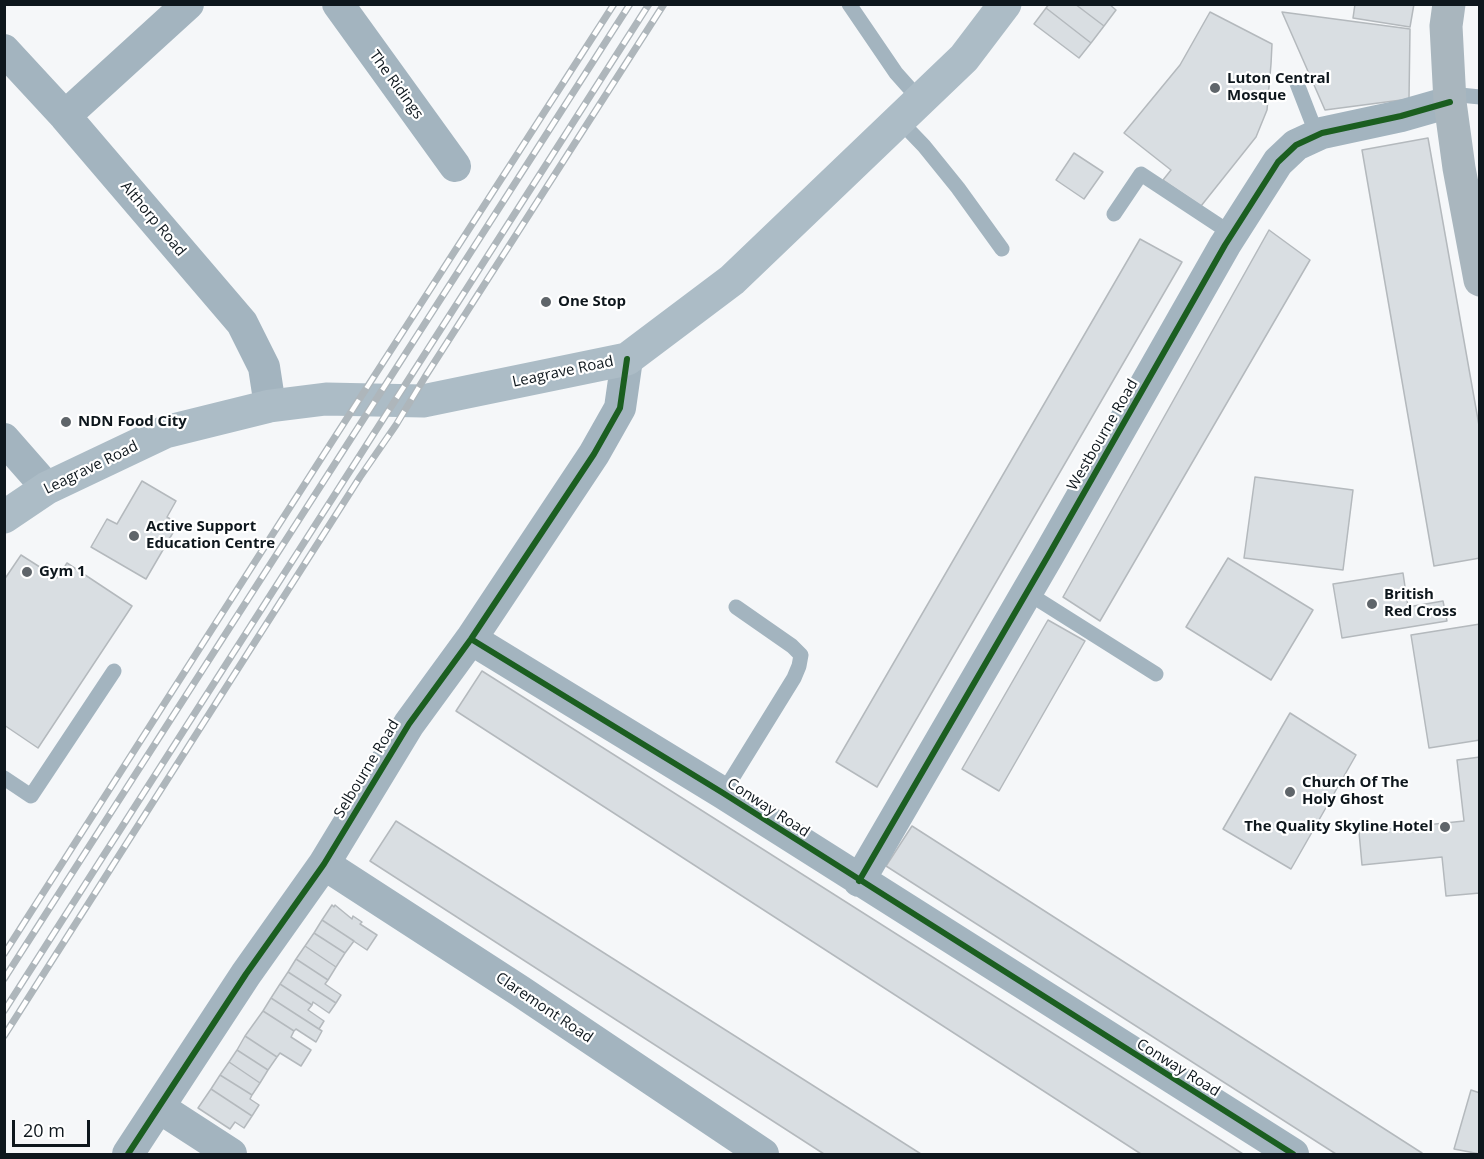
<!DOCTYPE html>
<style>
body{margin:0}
#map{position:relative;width:1484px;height:1159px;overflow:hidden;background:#f5f7f9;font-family:"Open Sans",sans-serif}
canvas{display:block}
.frame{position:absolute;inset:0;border:6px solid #0e171d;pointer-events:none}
.scale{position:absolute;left:12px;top:1120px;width:78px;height:27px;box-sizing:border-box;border:3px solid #0e171d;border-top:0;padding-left:8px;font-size:18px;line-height:21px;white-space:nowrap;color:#0e171d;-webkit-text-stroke:4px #fff;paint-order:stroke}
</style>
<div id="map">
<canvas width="1484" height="1159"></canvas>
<div class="frame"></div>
<div class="scale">20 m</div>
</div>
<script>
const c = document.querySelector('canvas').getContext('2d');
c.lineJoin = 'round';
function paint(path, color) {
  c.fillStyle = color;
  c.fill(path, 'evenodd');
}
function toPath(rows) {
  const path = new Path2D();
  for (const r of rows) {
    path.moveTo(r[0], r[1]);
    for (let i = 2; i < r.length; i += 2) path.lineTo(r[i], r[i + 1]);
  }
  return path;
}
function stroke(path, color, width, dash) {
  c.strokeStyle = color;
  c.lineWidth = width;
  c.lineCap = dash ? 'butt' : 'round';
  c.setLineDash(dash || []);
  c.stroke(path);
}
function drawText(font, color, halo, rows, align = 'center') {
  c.font = font + ' "Open Sans",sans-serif';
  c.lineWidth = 4.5;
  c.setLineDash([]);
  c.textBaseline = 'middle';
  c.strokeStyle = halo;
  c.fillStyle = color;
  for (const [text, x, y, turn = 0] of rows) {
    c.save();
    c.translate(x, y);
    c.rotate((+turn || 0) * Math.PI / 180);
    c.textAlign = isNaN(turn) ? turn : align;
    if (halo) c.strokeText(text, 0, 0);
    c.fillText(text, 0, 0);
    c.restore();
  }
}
const building = toPath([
 [1049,4,1075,4,1104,26,1091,43,1046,8,1049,4],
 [1075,4,1109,4,1116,10,1104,26,1075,4],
 [1355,4,1414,4,1410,27,1353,18,1355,4],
 [1046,8,1091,43,1079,58,1034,24,1046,8],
 [1210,12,1272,44,1271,64,1267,110,1256,137,1201,206,1163,180,1171,170,1124,133,1180,65,1210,12],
 [1282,12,1410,29,1409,99,1325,110,1282,12],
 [1428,138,1480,431,1480,558,1434,566,1362,150,1428,138],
 [1074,153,1103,172,1084,199,1056,180,1074,153],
 [1269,230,1310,260,1100,621,1063,597,1269,230],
 [1140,239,1182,262,877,787,836,762,1140,239],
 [1255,477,1353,490,1343,570,1244,558,1255,477],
 [142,481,176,501,167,517,178,524,146,579,91,547,107,519,117,524,142,481],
 [21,555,57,578,67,563,132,606,38,748,4,725,4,580,21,555],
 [1228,558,1313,610,1271,680,1186,627,1228,558],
 [1403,573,1408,607,1443,601,1447,621,1342,638,1333,584,1403,573],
 [1048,620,1085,641,999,791,962,769,1048,620],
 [1480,624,1480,740,1429,748,1411,635,1480,624],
 [482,671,1243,1154,1141,1154,456,711,482,671],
 [1290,713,1356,755,1291,869,1223,829,1290,713],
 [1480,757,1480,893,1446,896,1442,857,1362,865,1359,832,1464,821,1457,760,1480,757],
 [396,821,921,1154,824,1154,370,861,396,821],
 [912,826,1422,1153,1421,1154,1336,1154,886,866,912,826],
 [332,905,334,907,335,905,352,919,353,916,362,922,360,924,377,935,367,950,322,920,332,905],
 [322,920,354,941,345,953,314,933,322,920],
 [314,933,345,953,336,967,305,946,314,933],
 [305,946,336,967,328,980,296,959,305,946],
 [296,959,328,980,325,984,341,995,336,1003,288,972,296,959],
 [288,972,336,1003,329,1013,313,1002,312,1005,280,984,288,972],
 [280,984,312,1005,308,1010,324,1021,319,1029,271,998,280,984],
 [271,998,322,1031,316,1042,296,1029,294,1031,263,1011,271,998],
 [263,1011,294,1031,291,1037,311,1050,301,1066,280,1053,277,1057,245,1036,263,1011],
 [245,1036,277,1057,268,1070,237,1050,245,1036],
 [237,1050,268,1070,260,1083,229,1062,237,1050],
 [229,1062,260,1083,252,1095,220,1075,229,1062],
 [220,1075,252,1095,250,1099,259,1105,252,1116,211,1089,220,1075],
 [211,1089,252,1116,244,1128,235,1122,230,1129,198,1108,211,1089],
 [1471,1090,1480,1093,1480,1154,1454,1149,1471,1090]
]);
const service = toPath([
 [849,4,896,73,920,100],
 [1296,81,1317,135],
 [1450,94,1480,97],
 [899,120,924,146,958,188,1002,249],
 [1114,214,1141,174,1232,234],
 [1026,592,1156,674],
 [4,778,31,796,114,671],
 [723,793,794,678,799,666,801,655,792,646,736,607]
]);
const minor = toPath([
 [338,4,455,166],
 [4,50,65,116,242,323,264,367,270,406],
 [65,116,188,4],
 [4,439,47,488],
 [471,639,723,793,1293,1154],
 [324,864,520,991,763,1154],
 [859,881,1048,556,1225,245,1278,162,1296,145,1322,133,1401,116,1450,102],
 [160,1108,231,1154],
 [128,1154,246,974,324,864,409,724,471,639,594,454,620,408,627,359]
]);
const secondary = toPath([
 [4,517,47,488,165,432,270,406,326,399,423,401,627,359,732,280,964,58,1005,4]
]);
const primary = toPath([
 [1449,4,1446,26,1450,102,1459,168,1480,280]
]);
const rail = toPath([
 [4,954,324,454,614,4],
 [4,979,630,4],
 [4,1011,649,4],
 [4,1036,360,477,396,425,425,377,664,4]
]);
const cycleway = toPath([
 [471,639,723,793,1293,1154],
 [859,881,1048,556,1225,245,1278,162,1296,145,1322,133,1401,116,1450,102],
 [128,1154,246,974,324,864,409,724,471,639,594,454,620,408,627,359]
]);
const markers = [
 [1215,88,6,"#5f656a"],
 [546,302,6,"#5f656a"],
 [66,422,6,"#5f656a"],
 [134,536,6,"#5f656a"],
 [27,572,6,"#5f656a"],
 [1372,604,6,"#5f656a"],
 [1290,792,6,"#5f656a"],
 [1445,827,6,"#5f656a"]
];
const poiNames = [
 ["Luton Central",1227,79],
 ["Mosque",1227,96],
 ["One Stop",558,302],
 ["NDN Food City",78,422],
 ["Active Support",146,527],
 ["Education Centre",146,544],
 ["Gym 1",39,572],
 ["British",1384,595],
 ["Red Cross",1384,612],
 ["Church Of The",1302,783],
 ["Holy Ghost",1302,800],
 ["The Quality Skyline Hotel",1433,827,"right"]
];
const streetNames = [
 ["The Ridings",396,85,54],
 ["Althorp Road",153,219,50],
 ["Leagrave Road",563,372,-12],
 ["Westbourne Road",1103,435,-60],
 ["Leagrave Road",91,468,-26],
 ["Selbourne Road",367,769,-59],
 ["Conway Road",768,808,33],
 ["Claremont Road",544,1008,34],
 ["Conway Road",1178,1068,32]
];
paint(building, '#d9dee2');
stroke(building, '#b4b9bd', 1.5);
stroke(service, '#a3b4bf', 15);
stroke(minor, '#a3b4bf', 32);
stroke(secondary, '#acbcc6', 33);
stroke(primary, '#a9b6be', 33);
stroke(rail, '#aeb6bb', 7);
stroke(rail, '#fff', 4.5, [14]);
stroke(cycleway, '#1b5e20', 6);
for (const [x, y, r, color] of markers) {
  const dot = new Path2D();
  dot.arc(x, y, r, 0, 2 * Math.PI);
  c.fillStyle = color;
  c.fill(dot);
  stroke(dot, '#fff', 2);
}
drawText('bold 15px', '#0e171d', '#fff', poiNames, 'left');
drawText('15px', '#0e171d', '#fff', streetNames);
</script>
